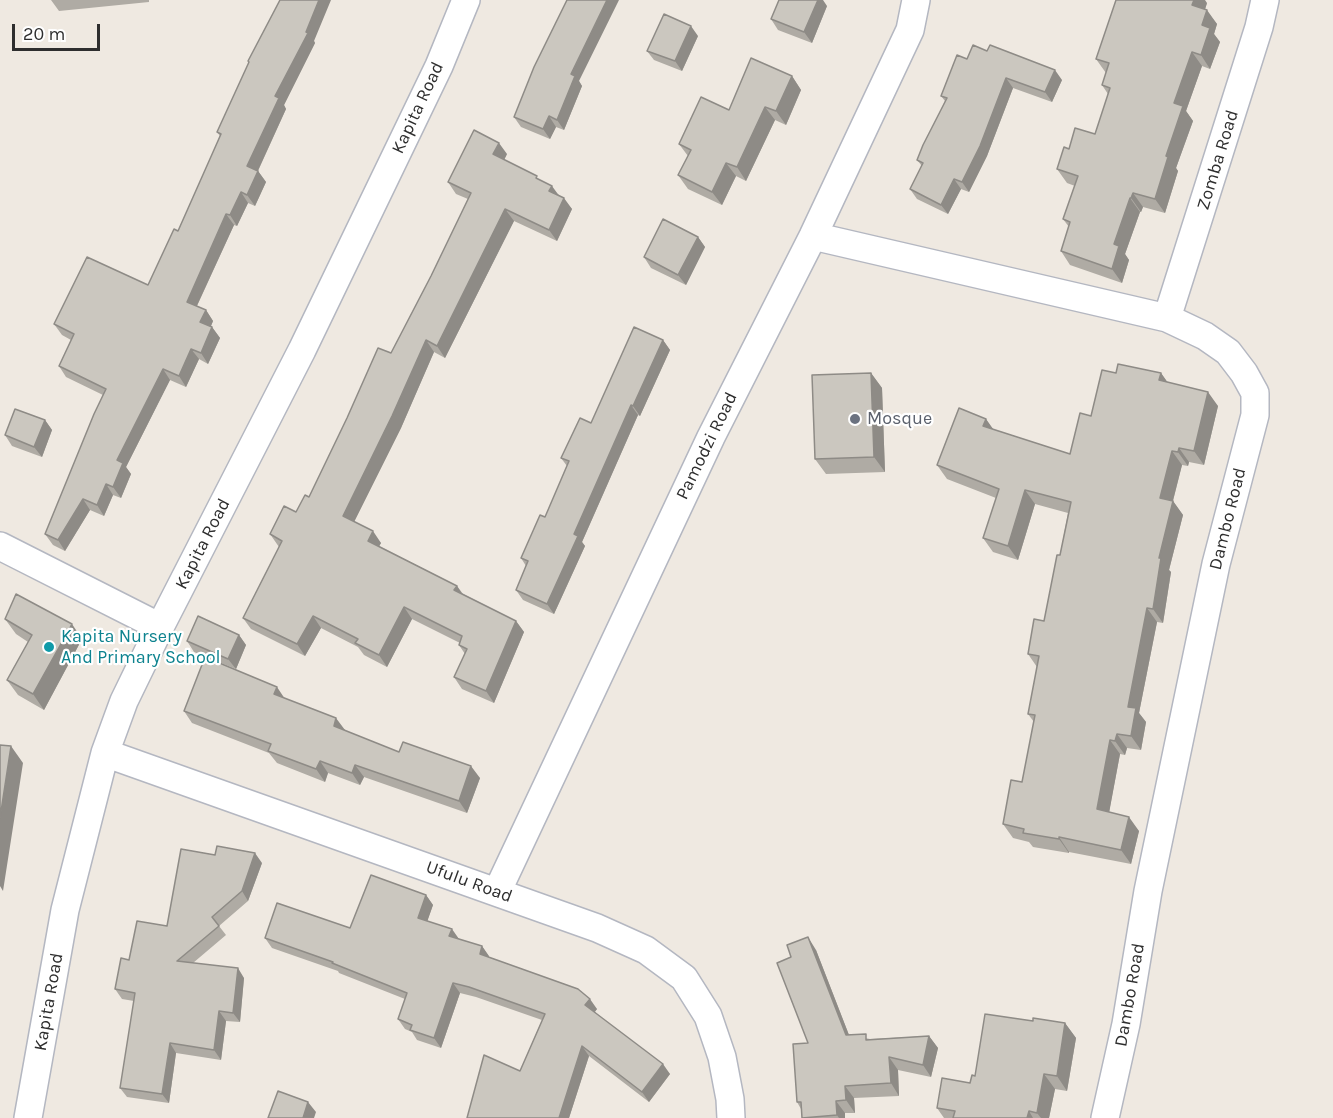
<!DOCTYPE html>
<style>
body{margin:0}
#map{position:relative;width:1333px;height:1118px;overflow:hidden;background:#efe9e1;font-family:Karla,sans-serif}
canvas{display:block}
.scale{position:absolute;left:12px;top:24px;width:88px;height:27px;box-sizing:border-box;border:3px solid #2e2e2e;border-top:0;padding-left:8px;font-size:18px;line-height:21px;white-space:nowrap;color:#2e2e2e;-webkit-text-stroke:4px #fff;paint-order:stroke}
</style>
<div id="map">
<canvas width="1333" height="1118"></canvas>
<div class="scale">20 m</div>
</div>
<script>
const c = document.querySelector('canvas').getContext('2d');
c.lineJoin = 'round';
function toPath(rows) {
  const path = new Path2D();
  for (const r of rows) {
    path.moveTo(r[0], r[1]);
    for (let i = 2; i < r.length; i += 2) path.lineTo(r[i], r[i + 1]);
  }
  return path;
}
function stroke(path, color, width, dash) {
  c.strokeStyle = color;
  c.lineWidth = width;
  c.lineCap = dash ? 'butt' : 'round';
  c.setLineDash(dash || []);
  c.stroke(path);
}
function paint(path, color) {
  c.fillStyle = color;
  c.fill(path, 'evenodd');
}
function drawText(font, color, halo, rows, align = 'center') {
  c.font = font + ' Karla,sans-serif';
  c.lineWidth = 4.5;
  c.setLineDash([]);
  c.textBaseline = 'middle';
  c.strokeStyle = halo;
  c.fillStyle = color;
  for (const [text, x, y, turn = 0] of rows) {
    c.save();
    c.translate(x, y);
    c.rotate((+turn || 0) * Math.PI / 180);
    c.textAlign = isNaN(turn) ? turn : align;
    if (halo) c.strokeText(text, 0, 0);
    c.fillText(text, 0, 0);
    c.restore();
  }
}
const minor = toPath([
 [813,236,1167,318,1205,336,1228,352,1244,373,1255,393,1255,415,1216,564,1148,891,1126,1024,1105,1118],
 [1167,318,1259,27,1265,0],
 [0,546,160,627],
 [105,753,597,928,646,950,684,978,708,1016,722,1057,730,1099,731,1118],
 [497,892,711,437,813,236,910,30,916,0],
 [28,1118,65,910,105,753,124,701,160,627,302,350,439,66,466,0]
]);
const wall = toPath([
 [51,0,149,0,149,2,59,11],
 [1207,3,1205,9,1217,24,1214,34,1220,42,1210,69,1202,66,1186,111,1193,121,1176,168,1178,171,1165,213,1143,207,1141,212,1140,212,1125,254,1129,260,1122,283,1070,265,1061,251,1069,227,1063,219,1075,186,1067,183,1057,169,1069,149,1095,134,1108,94,1102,85,1106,73,1096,59],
 [827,6,812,43,778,30,771,19],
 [698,36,682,71,654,60,647,51],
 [314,41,315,43,284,105,286,109,258,171,266,182,255,206,248,203,237,226,234,225,197,306,206,310,213,321,211,326,212,327,220,338,208,364,199,359,186,387,170,380,126,467,131,474,121,498,113,495,104,516,90,510,65,551,53,545,45,534,103,395,66,377,59,366,71,340,62,335,54,324,148,285,178,231,220,136,217,132,249,63,248,61],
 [967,59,1062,80,1052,102,1013,88,987,156,969,192,961,189,948,214,917,199,910,189,922,166,917,160,945,101,941,96],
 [792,76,801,90,786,125,775,120,746,181,736,176,722,205,688,189,678,175,688,156,679,144,729,110],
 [579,81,582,86,564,130,556,127,550,139,521,127,514,117],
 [507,154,504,160,540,180,559,195,572,209,557,241,514,221,445,358,434,352,401,428,354,522,381,543,379,546,457,586,463,594,516,621,524,632,494,703,462,689,454,677,465,654,459,645,460,643,412,619,387,667,364,655,358,647,321,628,305,656,251,629,243,618,279,547,270,534,296,512,309,497,391,353,431,276,468,199,456,194,448,182],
 [698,237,705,247,686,285,651,268,644,257],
 [663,340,670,350,640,416,638,415,582,542,585,546,554,614,523,600,516,590,526,566,521,558,545,517,567,466,561,458],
 [871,373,882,388,885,472,826,474,815,459],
 [1116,373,1161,373,1167,382,1218,406,1204,465,1189,462,1188,466,1182,465,1173,501,1183,515,1169,570,1171,572,1163,623,1157,622,1139,713,1146,722,1141,750,1127,748,1125,755,1120,754,1109,812,1139,831,1131,864,1069,852,1069,853,1033,847,1029,842,1013,838,1003,824,1022,782,1034,722,1028,714,1037,667,1028,654,1044,621,1060,555,1068,513,1035,504,1018,560,993,552,983,538,996,498,947,479,937,465,986,419,992,429,1070,454,1091,416],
 [45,420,52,430,42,457,12,446,5,435],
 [5,619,82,639,44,710,18,695,7,680,28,642,16,634],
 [239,635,246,645,236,669,194,652,187,641],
 [284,698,345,730,345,731,399,752,480,778,467,813,364,777,360,785,328,773,325,782,277,763,269,753,192,723,184,711],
 [262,863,248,901,219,926,226,935,193,963,244,978,240,1022,226,1021,221,1060,176,1053,169,1103,127,1097,120,1088,134,1001,122,999,115,989,129,960,167,926],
 [426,895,433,905,427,921,459,939,482,946,489,957,597,1009,595,1012,670,1074,649,1102,589,1056,569,1118,467,1118,520,1071,542,1020,476,997,460,993,441,1048,417,1040,412,1032,405,1029,398,1019,405,999,339,973,338,971,272,948,265,938,350,928],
 [816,950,849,1035,870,1039,929,1036,938,1048,931,1077,898,1070,899,1096,854,1098,855,1113,845,1113,845,1118,802,1118,801,1109,797,1102,808,1043],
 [1033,1021,1065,1023,1076,1038,1067,1091,1055,1089,1049,1118,944,1118,937,1108,970,1083,975,1076]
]);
const shadedWall = toPath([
 [319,0,331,0,314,41,315,43,284,105,286,109,255,177,247,166,275,96,306,32],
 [607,0,619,0,579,81,582,86,564,130,557,120,571,74],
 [818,0,823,0,827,6,812,43,804,32],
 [1194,0,1205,0,1207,3,1202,19,1192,5],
 [1207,10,1217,24,1214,34,1220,42,1210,69,1201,55,1202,25],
 [691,26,698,36,682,71,675,61],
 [1192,52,1202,66,1186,111,1193,121,1176,168,1178,171,1165,213,1155,199,1166,156,1174,103],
 [1055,70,1062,80,1052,102,1045,92],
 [792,76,801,90,786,125,776,111],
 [1006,78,1013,88,987,156,969,192,962,182],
 [765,107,775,120,746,181,737,167],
 [549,116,556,127,550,139,543,129],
 [499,143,507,154,501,166,493,154],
 [726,163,736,176,722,205,712,192],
 [258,171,266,182,255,206,247,195],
 [954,179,961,189,948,214,941,205],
 [552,186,560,197,549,191],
 [241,192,248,203,237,226,230,215],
 [1133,193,1143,207,1141,212,1131,198],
 [564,198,572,209,557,241,549,230],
 [1130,198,1140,212,1125,254,1129,260,1122,283,1112,269,1114,244],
 [505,209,514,221,445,358,437,346],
 [226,214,234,225,194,312,187,302],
 [698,237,705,247,686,285,678,275],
 [206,310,213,321,208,333,200,322],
 [212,327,220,338,208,364,201,353],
 [426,340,434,352,401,428,351,528,343,516],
 [663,340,670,350,640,416,633,406],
 [191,349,199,359,186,387,179,376],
 [163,369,170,380,126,467,131,474,121,498,113,487,117,460],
 [871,373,882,388,885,472,874,457],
 [1161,373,1171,387,1159,380],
 [1208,392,1218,406,1204,465,1194,451],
 [631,405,638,415,582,542,585,546,554,614,547,604,574,534],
 [986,419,996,433,983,426],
 [45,420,52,430,42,457,34,447],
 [1179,448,1189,462,1188,466,1178,452],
 [1172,451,1182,465,1170,512,1160,498],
 [106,484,113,495,104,516,97,505],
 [1025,490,1035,504,1018,560,1008,546],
 [83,499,90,510,65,551,58,540],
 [1173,501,1183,515,1169,570,1171,572,1163,623,1153,609,1159,558],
 [373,531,381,543,376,552,368,541],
 [457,586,465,598,454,590],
 [404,607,412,619,387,667,379,655],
 [1147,608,1157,622,1139,713,1146,722,1141,750,1131,736,1128,707],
 [313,616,321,628,305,656,297,644],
 [516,621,524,632,494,703,486,691],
 [72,624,82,639,44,710,33,694],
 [239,635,246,645,236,669,228,659],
 [277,687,285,699,274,694],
 [336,718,345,730,342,739,334,726],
 [1117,734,1127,748,1125,755,1115,741],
 [1110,740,1120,754,1107,824,1097,809],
 [11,746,23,763,3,891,0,886,0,818],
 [320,761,328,773,325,782,316,769],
 [355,765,364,777,360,785,352,773],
 [471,766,480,778,467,813,459,801],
 [1129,817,1139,831,1131,864,1121,850],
 [1059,837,1069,852,1069,853,1059,839],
 [255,853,262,863,248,901,242,891],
 [426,895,433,905,425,928,418,918],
 [452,929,459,939,449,936],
 [808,937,816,950,854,1048,846,1035],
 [482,946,489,956,487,964,480,954],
 [238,968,244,978,240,1022,233,1013],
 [453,983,460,993,441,1048,434,1038],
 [590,999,597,1009,592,1015,585,1005],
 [219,1011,226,1021,221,1060,214,1050],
 [1065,1023,1076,1038,1067,1091,1057,1076],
 [929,1036,938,1048,931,1077,923,1065],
 [170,1043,176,1053,169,1103,162,1094],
 [582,1046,589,1056,569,1118,559,1118],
 [889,1057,898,1070,899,1096,891,1083],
 [663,1064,670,1074,649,1102,642,1092],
 [1044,1074,1055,1089,1049,1118,1041,1118,1037,1113],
 [845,1086,854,1098,855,1113,846,1100],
 [836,1101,845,1113,845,1118,839,1118,837,1115],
 [308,1102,316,1112,314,1118,303,1118],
 [1029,1111,1033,1118,1027,1118]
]);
const building = toPath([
 [280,0,319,0,306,32,308,33,275,96,279,98,247,166,258,171,247,195,241,192,230,215,226,214,187,302,206,310,200,322,212,327,201,353,191,349,179,376,163,369,117,460,123,463,113,487,106,484,97,505,83,499,58,540,45,534,94,414,106,389,59,366,74,334,54,324,87,257,148,285,174,229,178,231,221,134,217,132,249,62,248,61,280,0],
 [567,0,607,0,571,74,575,76,557,120,549,116,543,129,514,117,534,67,567,0],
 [779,0,818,0,804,32,771,19,779,0],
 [1116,0,1194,0,1192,5,1207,10,1202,25,1210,28,1201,55,1192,52,1174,103,1183,106,1166,156,1168,157,1155,199,1133,193,1131,198,1130,198,1114,244,1119,246,1112,269,1061,251,1070,222,1063,219,1078,176,1057,169,1064,147,1069,149,1075,128,1095,134,1110,88,1102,85,1109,63,1096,59,1116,0],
 [664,14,691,26,675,61,647,51,664,14],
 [973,45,987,51,990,45,1055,70,1045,92,1006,78,980,146,962,182,954,179,941,205,910,189,923,163,917,160,923,145,947,98,941,96,957,55,967,59,973,45],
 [751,58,792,76,776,111,765,107,737,167,726,163,712,192,678,175,691,150,679,144,701,97,729,110,751,58],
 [474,130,499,143,493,154,537,176,536,178,552,186,549,191,564,198,549,230,505,209,437,346,426,340,392,416,343,516,373,531,368,541,457,586,454,590,516,621,486,691,454,677,467,649,459,645,462,636,404,607,379,655,355,643,358,639,313,616,297,644,243,618,282,541,270,534,284,506,296,512,305,495,309,497,347,418,378,348,391,353,431,276,471,193,448,182,474,130],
 [663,219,698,237,678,275,644,257,663,219],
 [634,327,663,340,633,406,631,405,574,534,578,536,547,604,516,590,528,561,521,558,540,515,545,517,569,461,561,458,580,418,591,423,634,327],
 [1118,364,1161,373,1159,380,1208,392,1194,451,1179,448,1178,452,1172,451,1160,498,1173,501,1159,558,1161,558,1153,609,1147,608,1128,707,1136,708,1131,736,1117,734,1115,741,1110,740,1097,809,1129,817,1121,850,1059,837,1059,839,1023,833,1024,829,1003,824,1011,780,1022,782,1035,715,1028,714,1039,656,1028,654,1034,619,1044,621,1057,555,1060,555,1071,502,1025,490,1008,546,983,538,999,489,937,465,959,408,986,419,983,426,1070,454,1080,413,1091,416,1102,370,1116,373,1118,364],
 [871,373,874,457,815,459,812,375,871,373],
 [15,409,45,420,34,447,5,435,15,409],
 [16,594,72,624,33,694,7,680,32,635,5,619,16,594],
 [198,616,239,635,228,659,187,641,198,616],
 [205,657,277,687,274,694,336,718,334,726,399,752,403,742,471,766,459,801,355,765,352,773,320,761,316,769,268,751,271,744,184,711,205,657],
 [0,745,11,746,0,818,0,745],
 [217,846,255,853,242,891,212,917,219,926,177,961,238,968,233,1013,219,1011,214,1050,170,1043,162,1094,120,1088,135,993,115,989,121,958,129,960,137,921,167,926,181,849,215,855,217,846],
 [371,875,426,895,418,918,452,929,449,936,482,946,480,954,578,989,590,999,585,1005,663,1064,642,1092,582,1046,559,1118,467,1118,484,1055,520,1071,545,1014,469,987,453,983,434,1038,410,1030,412,1025,398,1019,407,993,332,963,333,962,265,938,277,903,350,928,371,875],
 [808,937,846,1035,866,1034,866,1040,929,1036,923,1065,889,1057,891,1083,845,1086,846,1100,836,1101,837,1115,802,1118,801,1102,797,1102,793,1044,808,1043,777,963,791,957,787,945,808,937],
 [985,1014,1033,1021,1033,1018,1065,1023,1057,1076,1044,1074,1037,1113,1029,1111,1027,1118,953,1118,955,1111,937,1108,942,1078,970,1083,972,1075,975,1076,985,1014],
 [278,1091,308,1102,303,1118,268,1118,278,1091]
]);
const markers = [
 [855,419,6,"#6b7280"],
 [49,647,6,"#0f9aa8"]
];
const streetNames = [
 ["Kapita Road",418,108,-65],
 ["Zomba Road",1218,160,-73],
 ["Pamodzi Road",707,446,-64],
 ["Dambo Road",1228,519,-76],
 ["Kapita Road",203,544,-63],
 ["Ufulu Road",469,882,20],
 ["Dambo Road",1130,995,-80],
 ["Kapita Road",49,1002,-80]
];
const worshipNames = [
 ["Mosque",867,419]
];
const cultureNames = [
 ["Kapita Nursery",61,637],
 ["And Primary School",61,658]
];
stroke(minor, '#b4b7c1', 30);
stroke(minor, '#fff', 27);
paint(wall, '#afaba4');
paint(shadedWall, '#8e8b86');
paint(building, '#cbc7bf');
stroke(building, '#8e8b86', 1.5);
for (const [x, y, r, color] of markers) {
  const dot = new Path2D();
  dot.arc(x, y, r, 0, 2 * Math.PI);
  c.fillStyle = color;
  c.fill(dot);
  stroke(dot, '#fff', 2);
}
drawText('18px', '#2e2e2e', '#fff', streetNames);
drawText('18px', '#5b616d', '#fff', worshipNames, 'left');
drawText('18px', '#0d838f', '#fff', cultureNames, 'left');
</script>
